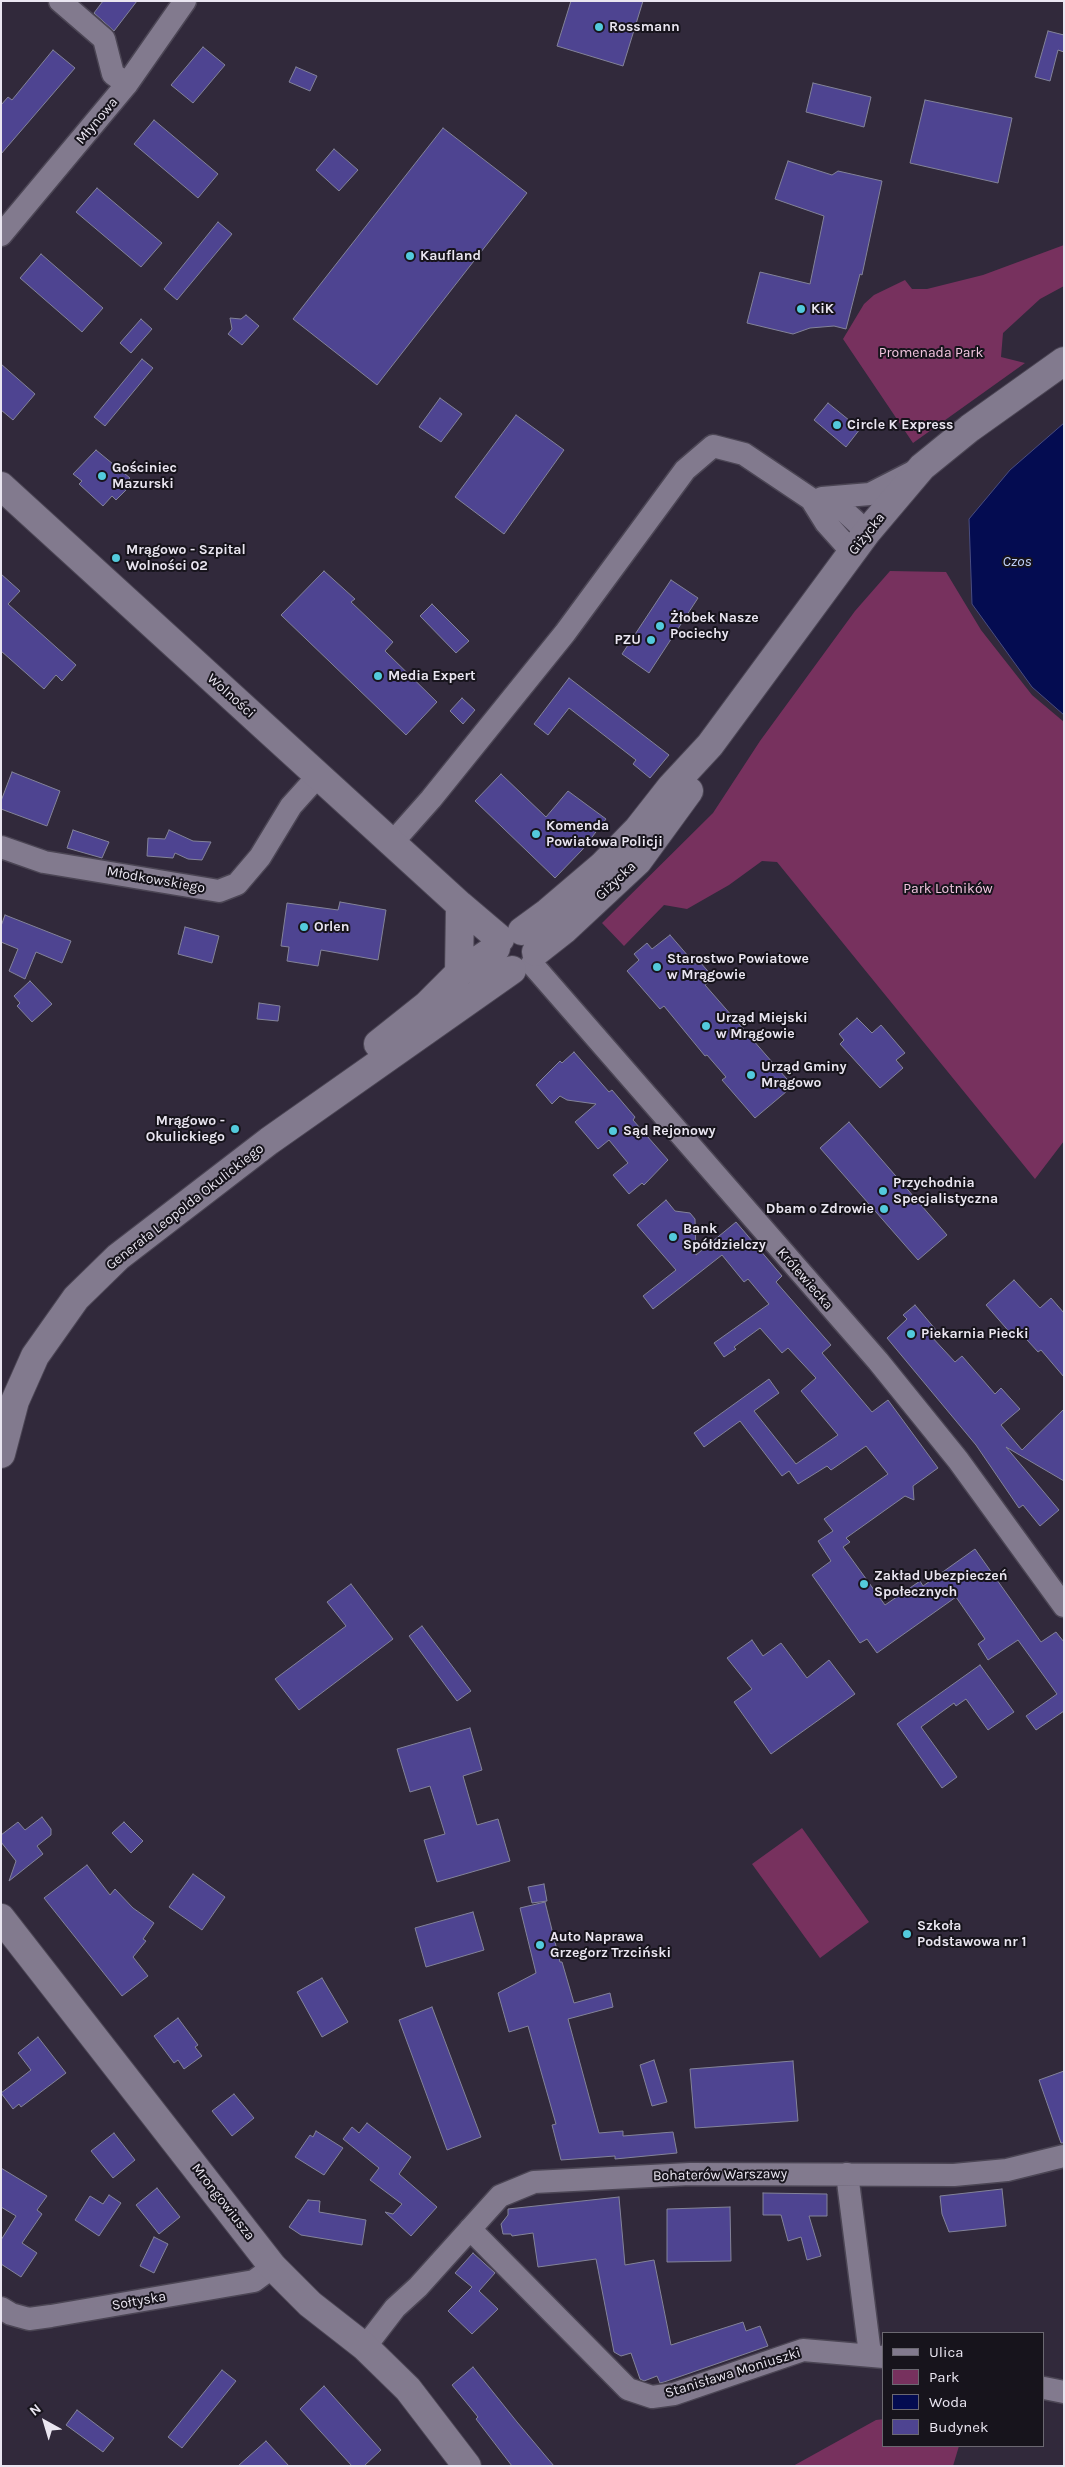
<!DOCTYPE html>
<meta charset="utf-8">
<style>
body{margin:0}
#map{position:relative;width:1065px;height:2467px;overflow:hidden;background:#31293b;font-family:Karla,sans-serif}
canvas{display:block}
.frame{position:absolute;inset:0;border:2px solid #eae6f1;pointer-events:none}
.legend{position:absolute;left:882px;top:2332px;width:162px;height:115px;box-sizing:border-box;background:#17141c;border:1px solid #6b6871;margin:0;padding:6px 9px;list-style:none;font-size:15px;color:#eae6f1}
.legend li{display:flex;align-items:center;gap:10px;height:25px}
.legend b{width:25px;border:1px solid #6b6871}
.north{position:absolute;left:20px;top:2397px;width:50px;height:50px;-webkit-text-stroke:4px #17141c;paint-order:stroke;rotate:321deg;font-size:14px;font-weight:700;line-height:20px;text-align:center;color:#eae6f1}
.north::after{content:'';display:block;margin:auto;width:18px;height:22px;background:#eae6f1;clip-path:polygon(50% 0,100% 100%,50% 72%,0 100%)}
</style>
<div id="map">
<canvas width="1065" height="2467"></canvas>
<div class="frame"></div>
<ul class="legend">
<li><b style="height:6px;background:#827a8e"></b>Ulica</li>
<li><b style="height:14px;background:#77315e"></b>Park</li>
<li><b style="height:14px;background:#040c51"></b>Woda</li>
<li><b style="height:14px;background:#4e4491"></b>Budynek</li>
</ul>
<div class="north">N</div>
</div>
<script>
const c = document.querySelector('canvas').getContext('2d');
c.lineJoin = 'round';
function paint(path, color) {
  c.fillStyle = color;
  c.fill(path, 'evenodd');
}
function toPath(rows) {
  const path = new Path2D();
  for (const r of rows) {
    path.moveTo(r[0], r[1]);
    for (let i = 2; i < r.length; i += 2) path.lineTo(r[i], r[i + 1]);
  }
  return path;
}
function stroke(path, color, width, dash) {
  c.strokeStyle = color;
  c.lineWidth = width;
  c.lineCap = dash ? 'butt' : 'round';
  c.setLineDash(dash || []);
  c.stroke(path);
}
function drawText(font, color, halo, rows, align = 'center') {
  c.font = font + ' Karla,sans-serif';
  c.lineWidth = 4;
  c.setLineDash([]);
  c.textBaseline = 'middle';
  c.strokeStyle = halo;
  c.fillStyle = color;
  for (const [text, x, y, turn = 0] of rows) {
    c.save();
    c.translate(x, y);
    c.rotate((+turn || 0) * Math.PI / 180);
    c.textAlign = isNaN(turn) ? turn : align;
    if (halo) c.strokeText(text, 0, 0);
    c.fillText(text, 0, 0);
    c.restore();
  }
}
const green = toPath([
 [1064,245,1064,286,1040,299,1003,333,1001,357,1025,363,913,443,843,339,864,304,874,295,905,280,912,289,927,289,983,275],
 [890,571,946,572,981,630,1032,695,1064,722,1064,1141,1035,1179,777,862,762,861,729,885,687,909,664,905,624,946,602,923,713,813,760,741,855,611],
 [802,1828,869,1922,820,1958,752,1864],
 [884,2419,884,2446,959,2446,953,2466,793,2466,876,2420]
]);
const water = toPath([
 [1064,423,1064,715,1032,687,972,604,969,519,1010,470,1064,423]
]);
const building = toPath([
 [103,1,137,1,114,31,94,13,103,1],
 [571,1,643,1,623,66,557,46,571,1],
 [1048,31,1064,35,1064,52,1058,50,1050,81,1035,77,1048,31],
 [203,47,225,65,193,103,171,85,203,47],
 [53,50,75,68,1,154,1,105,8,97,12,100,53,50],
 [296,67,317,76,310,91,289,82,296,67],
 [813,83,871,97,864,127,806,112,813,83],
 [925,100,1012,118,998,183,910,163,925,100],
 [154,120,218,174,198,198,134,144,154,120],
 [443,128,527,193,377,385,293,319,443,128],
 [334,149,358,170,339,191,316,170,334,149],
 [788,161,832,175,838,171,882,181,862,275,860,274,846,329,834,326,810,328,793,334,747,323,760,272,810,284,824,216,775,199,788,161],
 [97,188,162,243,141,267,76,212,97,188],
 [218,222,232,234,177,300,164,289,218,222],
 [41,254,103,308,82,332,20,278,41,254],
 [246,315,259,326,242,345,228,334,232,329,230,318,241,319,246,315],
 [141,319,152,329,131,353,120,343,141,319],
 [142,359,153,368,105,426,94,417,142,359],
 [1,364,35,394,13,420,1,410,1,364],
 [440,398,462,414,441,442,419,427,440,398],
 [828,403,860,429,846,447,814,420,828,403],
 [516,415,564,450,504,534,455,497,516,415],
 [96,450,130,478,122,485,127,489,116,500,112,496,103,506,79,484,82,481,73,474,96,450],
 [324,571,355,599,351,602,393,642,385,651,437,702,406,735,281,615,324,571],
 [1,574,20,591,8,604,76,665,62,681,56,675,44,689,1,651,1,574],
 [671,580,698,598,649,673,622,654,671,580],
 [432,604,469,641,456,653,420,616,432,604],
 [569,678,669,755,650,778,633,764,636,760,569,708,548,735,534,724,569,678],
 [462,698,475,710,463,724,450,711,462,698],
 [12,772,60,791,47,826,1,809,1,801,12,772],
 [501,774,546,817,568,791,606,819,582,850,555,878,475,801,501,774],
 [73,830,109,842,102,858,67,848,73,830],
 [169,830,193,841,211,842,202,860,188,859,175,853,173,858,147,856,148,838,165,839,169,830],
 [340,902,386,910,378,960,321,950,318,966,287,961,289,947,281,946,287,903,338,910,340,902],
 [5,915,71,941,62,963,36,952,25,979,9,971,18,949,1,942,1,926,5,915],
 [185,927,219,936,212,963,178,954,185,927],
 [670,935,695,964,699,961,714,978,705,985,793,1086,755,1118,722,1080,726,1077,707,1055,705,1056,664,1006,660,1009,627,971,639,960,634,954,647,943,652,949,670,935],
 [30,981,52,1004,32,1022,17,1006,20,1003,14,996,30,981],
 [259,1003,280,1006,278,1021,257,1019,259,1003],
 [857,1018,872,1033,881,1025,905,1053,896,1060,903,1068,880,1088,840,1044,844,1040,839,1034,857,1018],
 [574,1052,609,1092,612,1090,635,1117,633,1120,668,1160,644,1185,642,1183,629,1194,613,1175,628,1163,609,1140,598,1149,575,1122,596,1104,567,1100,560,1096,552,1104,536,1085,560,1061,562,1063,574,1052],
 [849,1122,947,1235,918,1260,820,1148,849,1122],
 [666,1200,675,1211,690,1213,695,1219,696,1255,736,1222,782,1276,776,1282,831,1345,822,1353,872,1412,888,1400,938,1468,913,1486,914,1500,905,1496,846,1538,850,1542,843,1547,885,1605,920,1581,923,1586,975,1549,1041,1642,1056,1632,1064,1642,1064,1711,1036,1730,1026,1716,1057,1694,1018,1640,988,1660,978,1644,985,1639,956,1597,877,1653,867,1639,860,1643,812,1575,831,1561,818,1541,833,1531,824,1519,888,1474,866,1446,831,1470,827,1466,798,1484,789,1471,782,1476,740,1421,704,1447,694,1433,769,1379,779,1393,754,1411,796,1464,838,1435,801,1391,816,1378,788,1348,782,1353,760,1328,734,1347,736,1349,724,1357,714,1343,769,1304,748,1279,744,1282,722,1255,653,1309,643,1296,676,1270,637,1225,666,1200],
 [1014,1280,1040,1308,1051,1298,1064,1313,1064,1377,1041,1350,1038,1352,1018,1330,1012,1335,986,1305,1014,1280],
 [915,1305,936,1330,930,1335,955,1362,962,1356,995,1394,1001,1388,1020,1409,1001,1425,1022,1450,1064,1409,1064,1481,1006,1447,1059,1510,1040,1526,1023,1505,1019,1508,976,1445,887,1338,907,1319,903,1315,915,1305],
 [351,1584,393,1639,299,1710,275,1679,346,1626,327,1602,351,1584],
 [422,1626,471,1691,457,1701,409,1636,422,1626],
 [752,1640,763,1656,781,1643,807,1678,829,1660,855,1694,771,1754,734,1702,752,1689,727,1658,752,1640],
 [980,1665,1014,1712,988,1730,966,1699,956,1706,954,1703,921,1727,957,1777,942,1788,897,1724,980,1665],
 [470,1728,482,1770,463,1776,477,1825,498,1819,510,1861,437,1882,424,1840,445,1834,430,1786,410,1792,397,1749,470,1728],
 [42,1817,51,1829,51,1835,37,1846,43,1854,9,1881,16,1861,1,1842,1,1835,18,1822,25,1830,42,1817],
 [124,1822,143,1841,131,1853,112,1833,124,1822],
 [87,1865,110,1895,115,1889,133,1908,154,1923,143,1939,146,1941,133,1957,148,1976,122,1996,44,1898,87,1865],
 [193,1874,225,1897,202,1930,169,1907,193,1874],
 [544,1884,547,1901,532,1903,528,1887,544,1884],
 [545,1902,560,1962,562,1962,574,2003,610,1993,613,2007,568,2019,599,2133,623,2131,623,2136,673,2132,677,2153,615,2159,615,2156,561,2160,552,2125,556,2124,528,2026,509,2032,498,1993,536,1973,520,1908,545,1902],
 [473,1912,484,1950,426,1967,415,1928,473,1912],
 [322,1978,348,2022,322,2037,297,1992,322,1978],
 [432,2007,481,2137,447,2150,399,2020,432,2007],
 [178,2018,198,2045,195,2047,202,2056,184,2069,178,2060,174,2063,154,2036,178,2018],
 [38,2037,66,2073,21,2107,19,2104,13,2109,1,2093,31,2070,18,2053,38,2037],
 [654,2060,667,2102,652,2106,640,2065,654,2060],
 [793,2061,798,2121,695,2128,690,2069,793,2061],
 [1064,2071,1064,2143,1061,2143,1039,2080,1064,2071],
 [234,2094,254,2118,232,2136,212,2111,234,2094],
 [367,2123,411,2157,399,2174,437,2207,411,2236,385,2212,393,2214,402,2204,370,2180,379,2168,343,2139,352,2127,359,2133,367,2123],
 [316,2131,343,2148,324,2175,295,2157,310,2135,313,2137,316,2131],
 [114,2133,135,2160,113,2178,91,2151,114,2133],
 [1,2168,47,2196,37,2210,42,2214,22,2243,37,2253,21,2277,1,2264,1,2240,16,2216,1,2207,1,2168],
 [157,2188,180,2217,159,2234,136,2205,157,2188],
 [1002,2189,1006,2226,949,2232,942,2214,940,2196,1002,2189],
 [763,2193,827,2194,827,2216,809,2216,821,2256,807,2260,801,2237,788,2241,781,2215,763,2215,763,2193],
 [109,2195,121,2203,99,2236,75,2220,90,2196,103,2204,109,2195],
 [619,2197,625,2265,654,2260,671,2345,743,2322,746,2331,760,2326,768,2346,664,2382,660,2383,657,2376,644,2381,640,2379,631,2353,621,2356,614,2352,596,2259,538,2267,533,2233,512,2236,511,2234,503,2234,501,2224,508,2215,508,2209,619,2197],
 [308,2200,320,2201,319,2212,366,2220,362,2245,301,2235,289,2227,308,2200],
 [730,2207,731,2261,667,2262,667,2209,730,2207],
 [154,2237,168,2244,154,2273,140,2266,154,2237],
 [473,2253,495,2273,479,2291,498,2309,472,2334,448,2311,472,2287,455,2273,473,2253],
 [473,2367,517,2422,554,2466,512,2466,476,2419,478,2417,452,2385,473,2367],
 [222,2370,236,2381,182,2448,168,2437,222,2370],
 [324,2386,381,2450,364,2466,352,2466,300,2409,324,2386],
 [77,2410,114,2438,103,2452,66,2425,77,2410],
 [266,2441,289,2466,238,2466,266,2441]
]);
const minor = toPath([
 [60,1,104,39,113,74,127,84],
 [1,235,127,84,185,1],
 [822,498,870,494,917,470],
 [811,499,826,523,852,552],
 [392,843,431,799,565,633,685,470,713,446,744,454,811,499,840,507,867,532],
 [1,847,44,862,219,891,237,884,260,857,291,806,318,776],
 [532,964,878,1361,958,1460,1064,1606],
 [847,2174,870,2354],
 [470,2229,628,2389,652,2397,674,2394,803,2350,884,2357],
 [1,2308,11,2314,29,2319,51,2316,254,2281,273,2267],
 [365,2347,395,2308,418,2287,500,2196,534,2182,690,2174,954,2175,1007,2170,1064,2156],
 [1044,2388,1064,2392]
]);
const tertiary = toPath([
 [1,486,460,905,500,939],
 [522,931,548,912,602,866,638,829,671,787,710,745,867,532,922,467,970,428,1064,361],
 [536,952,564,930,638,861,689,791],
 [459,973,460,905],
 [378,1044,427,1005,459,973,496,948],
 [1,1454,15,1401,35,1356,76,1298,118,1257,269,1141,512,970],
 [1,1918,273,2267,310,2304,365,2347,408,2389,467,2466]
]);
const markers = [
 [599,27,5,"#53cadc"],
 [410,256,5,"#53cadc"],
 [801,309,5,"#53cadc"],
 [837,425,5,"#53cadc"],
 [102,476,5,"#53cadc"],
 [116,558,5,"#53cadc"],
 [660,626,5,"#53cadc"],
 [651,640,5,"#53cadc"],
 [378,676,5,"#53cadc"],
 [536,834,5,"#53cadc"],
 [304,927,5,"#53cadc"],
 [657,967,5,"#53cadc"],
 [706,1026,5,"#53cadc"],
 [751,1075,5,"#53cadc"],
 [235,1129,5,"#53cadc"],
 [613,1131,5,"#53cadc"],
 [883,1191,5,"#53cadc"],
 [884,1209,5,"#53cadc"],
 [673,1237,5,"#53cadc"],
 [911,1334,5,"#53cadc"],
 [864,1584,5,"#53cadc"],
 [907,1934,5,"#53cadc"],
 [540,1945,5,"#53cadc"]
];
const poiNames = [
 ["Rossmann",609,27],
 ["Kaufland",420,256],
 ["KiK",811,309],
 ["Circle K Express",847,425],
 ["Gościniec",112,468],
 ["Mazurski",112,484],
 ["Mrągowo - Szpital",126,550],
 ["Wolności 02",126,566],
 ["Żłobek Nasze",670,618],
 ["Pociechy",670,634],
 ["PZU",641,640,"right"],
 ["Media Expert",388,676],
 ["Komenda",546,826],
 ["Powiatowa Policji",546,842],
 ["Orlen",314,927],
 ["Starostwo Powiatowe",667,959],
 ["w Mrągowie",667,975],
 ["Urząd Miejski",716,1018],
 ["w Mrągowie",716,1034],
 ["Urząd Gminy",761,1067],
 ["Mrągowo",761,1083],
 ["Mrągowo -",225,1121,"right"],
 ["Okulickiego",225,1137,"right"],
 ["Sąd Rejonowy",623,1131],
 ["Przychodnia",893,1183],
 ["Specjalistyczna",893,1199],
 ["Dbam o Zdrowie",874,1209,"right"],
 ["Bank",683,1229],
 ["Spółdzielczy",683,1245],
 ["Piekarnia Piecki",921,1334],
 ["Zakład Ubezpieczeń",874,1576],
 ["Społecznych",874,1592],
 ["Szkoła",917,1926],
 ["Podstawowa nr 1",917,1942],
 ["Auto Naprawa",550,1937],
 ["Grzegorz Trzciński",550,1953]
];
const streetNames = [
 ["Młynowa",97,121,-50],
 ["Giżycka",867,534,-52],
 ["Wolności",231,696,42],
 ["Młodkowskiego",156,880,10],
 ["Giżycka",616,881,-43],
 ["Generała Leopolda Okulickiego",185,1207,-38],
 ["Królewiecka",805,1279,49],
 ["Bohaterów Warszawy",720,2175,-1],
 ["Mrongowiusza",223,2202,52],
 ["Sołtyska",139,2301,-10],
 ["Stanisława Moniuszki",733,2373,-17]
];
const parkNames = [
 ["Promenada Park",931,353],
 ["Park Lotników",948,889]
];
const waterNames = [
 ["Czos",1017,562]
];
paint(green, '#77315e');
paint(water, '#040c51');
stroke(water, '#494d81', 1);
paint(building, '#4e4491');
stroke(building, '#838399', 1);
stroke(minor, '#4b4554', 25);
stroke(tertiary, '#4b4554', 30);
stroke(minor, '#827a8e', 22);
stroke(tertiary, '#827a8e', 28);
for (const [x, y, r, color] of markers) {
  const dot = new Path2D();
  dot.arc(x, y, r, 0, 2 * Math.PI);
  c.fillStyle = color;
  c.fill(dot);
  stroke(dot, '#17141c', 2);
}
drawText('bold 14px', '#eae6f1', '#17141c', poiNames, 'left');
drawText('14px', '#eae6f1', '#17141c', streetNames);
drawText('14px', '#f3c6e0', '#17141c', parkNames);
drawText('italic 15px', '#bfd1fa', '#17141c', waterNames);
</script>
